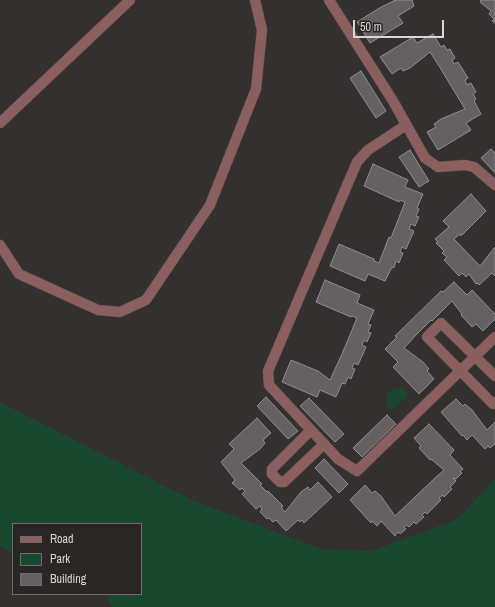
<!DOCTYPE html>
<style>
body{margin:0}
#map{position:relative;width:495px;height:607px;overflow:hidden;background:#34302f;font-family:"Archivo Narrow",sans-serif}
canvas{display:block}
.legend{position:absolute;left:12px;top:523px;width:130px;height:72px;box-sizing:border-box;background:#2a2625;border:1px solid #706c6b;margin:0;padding:5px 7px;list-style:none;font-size:12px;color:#d9d6d5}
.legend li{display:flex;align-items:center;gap:8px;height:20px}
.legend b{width:20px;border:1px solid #706c6b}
.scale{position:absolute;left:353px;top:20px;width:91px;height:18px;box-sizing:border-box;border:2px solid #d9d6d5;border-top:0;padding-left:5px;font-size:12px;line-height:14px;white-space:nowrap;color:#d9d6d5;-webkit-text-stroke:3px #2a2625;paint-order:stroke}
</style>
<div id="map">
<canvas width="495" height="607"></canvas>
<ul class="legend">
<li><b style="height:5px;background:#8a5f5d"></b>Road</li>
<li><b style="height:11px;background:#1a482f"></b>Park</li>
<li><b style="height:11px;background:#656163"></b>Building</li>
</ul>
<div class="scale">50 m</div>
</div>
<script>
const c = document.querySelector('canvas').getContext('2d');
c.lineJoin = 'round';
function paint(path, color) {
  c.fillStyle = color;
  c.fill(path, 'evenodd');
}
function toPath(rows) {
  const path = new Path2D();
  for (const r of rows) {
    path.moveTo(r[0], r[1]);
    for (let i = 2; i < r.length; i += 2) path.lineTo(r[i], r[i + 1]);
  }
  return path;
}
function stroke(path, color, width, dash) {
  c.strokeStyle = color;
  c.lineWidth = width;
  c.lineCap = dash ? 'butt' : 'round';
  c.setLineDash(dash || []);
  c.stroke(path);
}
const green = toPath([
 [395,388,404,389,408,395,392,411,386,404,387,394],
 [0,402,194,501,322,549,371,551,458,519,495,479,495,607,112,607,106,594,141,594,141,524,13,524,13,553,0,547]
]);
const building = toPath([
 [394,0,412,0,414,6,398,16,403,23,370,43,357,22,381,7,396,0,394,0],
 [481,0,495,0,495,23,492,21,494,19,489,14,491,11,480,2,481,0],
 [433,34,441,47,444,45,447,50,450,49,455,58,452,60,454,64,458,62,468,78,465,80,467,85,471,83,476,92,473,94,476,99,474,101,481,114,466,123,471,130,438,150,427,132,436,127,434,124,441,119,465,109,439,66,430,52,410,68,403,71,401,68,392,74,380,57,413,37,417,43,433,34],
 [361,71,386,111,376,118,350,78,361,71],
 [491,149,495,153,495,173,481,158,491,149],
 [410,150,429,181,419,187,399,157,410,150],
 [373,164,408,180,405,187,423,194,417,208,419,209,416,216,419,217,415,226,411,224,409,229,414,231,406,249,402,247,400,252,403,253,399,263,396,261,394,268,392,267,385,281,368,274,365,281,330,266,339,244,374,259,374,261,379,263,389,237,391,238,405,202,400,200,399,202,364,186,373,164],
 [471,194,486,211,461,236,460,234,454,239,480,266,495,247,495,276,492,273,479,285,477,283,476,284,469,274,466,277,462,273,459,276,444,260,447,257,442,253,444,251,436,243,438,242,435,239,449,227,443,221,471,194],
 [325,280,360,295,357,303,374,310,368,324,371,325,368,332,371,333,367,342,364,340,362,345,366,347,358,365,354,363,352,368,355,369,351,379,348,377,345,384,342,383,336,397,320,390,317,397,282,382,291,360,318,371,330,380,342,354,357,318,352,316,351,317,316,302,325,280],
 [454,282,467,295,472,290,495,314,495,319,483,331,476,324,472,327,461,315,462,314,452,301,432,321,431,320,416,335,404,348,423,362,429,369,427,371,434,379,419,394,393,367,398,362,385,349,397,337,395,336,441,291,443,292,454,282],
 [266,397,298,431,288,439,257,406,266,397],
 [309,398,344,434,335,442,300,406,309,398],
 [456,399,463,406,465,404,472,410,487,430,495,422,495,444,490,448,488,446,485,449,472,435,467,440,463,435,462,436,441,412,456,399],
 [387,415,396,424,362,457,353,448,387,415],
 [257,418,271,433,263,440,265,443,260,449,241,463,262,484,260,485,267,492,268,491,283,506,281,507,285,512,301,492,308,487,310,490,318,482,332,497,304,523,302,520,300,522,298,520,286,531,276,520,273,522,269,518,267,519,260,512,262,509,260,506,256,509,242,494,245,491,242,488,240,490,232,483,235,480,221,462,234,449,229,444,257,418],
 [429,424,454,450,450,455,463,469,460,471,462,473,456,479,453,478,456,481,450,487,452,489,444,497,443,495,439,498,441,500,427,514,425,512,422,515,424,517,416,524,414,522,409,527,406,525,404,527,406,529,400,534,398,532,395,536,381,521,377,526,372,521,371,523,350,500,365,485,372,493,375,491,381,496,395,516,435,478,444,470,431,459,430,460,419,448,421,446,414,438,429,424],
 [324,459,348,484,339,493,315,468,324,459]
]);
const minor = toPath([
 [329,0,393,101,425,158,438,167,465,165,474,167,495,185],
 [0,123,130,0],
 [406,125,368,150,357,162,268,371,269,385,338,459,357,471,495,337],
 [0,245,19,274,98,310,120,312,146,300,210,205,256,89,262,30,255,0],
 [495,376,441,323,427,337,493,404,495,402],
 [311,430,272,469,272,474,280,482,284,482,324,444]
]);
paint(green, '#1a482f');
paint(building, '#656163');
stroke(building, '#908d8f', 1);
stroke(minor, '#524e4d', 11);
stroke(minor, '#8a5f5d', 10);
</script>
